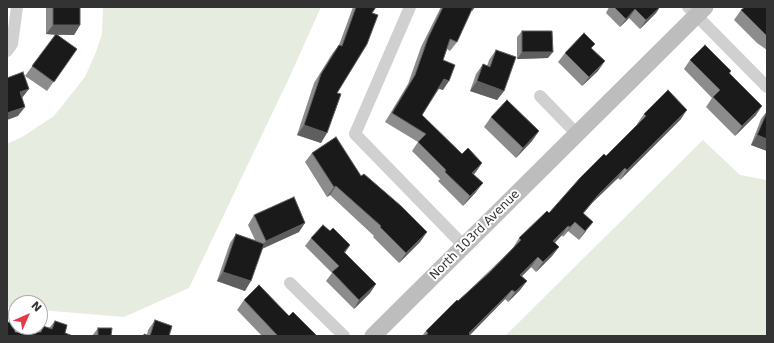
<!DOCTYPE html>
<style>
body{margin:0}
#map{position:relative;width:774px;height:343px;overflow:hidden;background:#fff;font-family:"DejaVu Sans",sans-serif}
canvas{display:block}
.frame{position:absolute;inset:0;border:8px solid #333;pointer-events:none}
.north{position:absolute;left:8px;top:295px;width:40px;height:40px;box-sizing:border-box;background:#fff;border:1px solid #adadad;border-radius:50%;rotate:45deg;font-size:11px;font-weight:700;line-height:16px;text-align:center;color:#333}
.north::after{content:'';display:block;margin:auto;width:14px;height:18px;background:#e63946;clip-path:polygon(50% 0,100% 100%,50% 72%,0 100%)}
</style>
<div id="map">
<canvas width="774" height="343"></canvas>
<div class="frame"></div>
<div class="north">N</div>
</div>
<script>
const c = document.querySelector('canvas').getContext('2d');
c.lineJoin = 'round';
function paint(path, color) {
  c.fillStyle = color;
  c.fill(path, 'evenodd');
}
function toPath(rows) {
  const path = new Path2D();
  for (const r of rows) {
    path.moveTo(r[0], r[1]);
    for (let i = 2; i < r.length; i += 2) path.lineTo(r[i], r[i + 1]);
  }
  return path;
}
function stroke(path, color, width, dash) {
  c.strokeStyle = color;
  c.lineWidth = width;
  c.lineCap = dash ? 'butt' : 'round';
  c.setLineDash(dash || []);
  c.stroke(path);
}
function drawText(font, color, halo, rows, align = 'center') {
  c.font = font + ' "DejaVu Sans",sans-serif';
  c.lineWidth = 4;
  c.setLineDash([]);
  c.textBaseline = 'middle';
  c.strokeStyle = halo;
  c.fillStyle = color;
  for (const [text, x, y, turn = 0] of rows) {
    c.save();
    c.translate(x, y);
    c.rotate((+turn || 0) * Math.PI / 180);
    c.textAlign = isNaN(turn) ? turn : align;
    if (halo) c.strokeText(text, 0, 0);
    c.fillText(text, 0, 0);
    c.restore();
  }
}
const green = toPath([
 [103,7,321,7,289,78,189,288,124,317,40,310,40,303,16,303,16,308,7,307,7,144,22,137,54,116,85,77,96,52,102,34],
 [703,140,740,175,767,180,767,336,505,336]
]);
const street = toPath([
 [410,7,355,134,464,246],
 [688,7,767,87],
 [7,51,12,44,17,7],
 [540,96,577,134],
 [290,283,344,336]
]);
const secondary = toPath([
 [373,336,705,7]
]);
const wall = toPath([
 [46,7,80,7,80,25,74,35,57,35,77,49,47,91,25,76,55,35,46,34],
 [353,7,376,7,372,13,337,93,321,143,297,135,314,83,332,54,339,45],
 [441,7,475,7,472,11,471,11,457,42,450,51,447,49,443,60,443,90,439,89,422,115,462,154,482,163,474,174,476,192,463,206,438,181,440,179,412,151,418,142,385,122,408,84,421,47],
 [609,7,660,7,656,13,640,29,629,18,620,27,606,13],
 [767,7,767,50,757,43,734,20,741,10],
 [522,31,548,58,517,59,517,37],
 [592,48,598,71,582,86,558,62,565,53],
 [496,50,504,91,497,100,470,91,476,74,483,64,487,66,489,60],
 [690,60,731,71,730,73,756,115,735,136,706,107,712,98,684,69],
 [767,111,767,151,751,145,761,119],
 [644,114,681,119,620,180,618,178,592,203,584,213,586,231,579,240,568,231,563,237,562,235,555,243,559,247,552,256,536,272,531,267,522,276,527,281,520,290,508,302,505,299,469,336,422,336,426,331,458,301,513,248,519,238,549,213,638,124,637,124],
 [491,117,539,131,532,141,516,158,484,127],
 [312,153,361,176,427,232,420,242,399,263,373,237,374,236,330,195,327,197,305,162],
 [254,215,299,232,262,249,245,291,217,281,230,243,236,234,255,240,248,225],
 [311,238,345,253,376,284,370,293,354,309,326,281,332,273,305,246],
 [244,300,289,316,317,336,262,336,237,310],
 [155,320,169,336,143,336,144,334,147,335,148,330],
 [55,321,67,325,65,333,73,336,7,336,7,322,15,323,15,332,39,332,43,326,49,328],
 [98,328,111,336,92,336]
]);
const shadedWall = toPath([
 [472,7,475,7,472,11,469,10],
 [660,7,656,13,640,29,646,20],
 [635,9,629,18,620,27,626,19],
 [53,25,80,25,74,35,46,34],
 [522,52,553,52,548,58,517,59],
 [605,61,598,71,582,86,589,77],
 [444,79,449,81,443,90,438,88],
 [477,81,504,91,497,100,470,91],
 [29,89,22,98,20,92],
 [762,106,756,115,735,136,742,126],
 [25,107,18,116,7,120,7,113],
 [687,110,681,119,620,180,627,170],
 [304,125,327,133,321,143,297,135],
 [539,131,532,141,516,158,523,148],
 [757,135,767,139,767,151,751,145],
 [482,163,476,172,466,182,472,173],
 [625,168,618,178,592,203,576,222,583,213,599,194],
 [483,183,476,192,463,206,470,196],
 [336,186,330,195,327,197,334,187],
 [575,222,568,231,563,237,570,227],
 [593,222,579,240,585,231],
 [305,223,299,232,259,250,266,241],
 [568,226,562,235,546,251,553,241],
 [427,232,420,242,399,263,406,253],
 [350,245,345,253,344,252],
 [559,247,552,256,536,272,543,262],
 [538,257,531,267,514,284,520,275],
 [223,272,251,281,245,291,217,281],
 [527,281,520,290,508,302,515,292],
 [376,284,370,293,354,309,359,300],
 [512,290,505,299,469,336,467,336,469,333]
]);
const building = toPath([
 [53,7,80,7,80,25,53,25,53,7],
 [356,7,376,7,372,13,378,15,367,44,337,93,341,94,327,133,304,125,321,74,339,45,342,46,356,7],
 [443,7,473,7,457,42,450,39,443,60,455,65,449,81,444,79,422,115,462,154,468,148,482,163,472,173,483,183,470,196,445,172,446,170,418,142,426,134,392,113,415,75,428,38,443,7],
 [614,7,660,7,646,20,635,9,626,19,614,7],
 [745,7,767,7,767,36,741,10,745,7],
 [522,31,552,31,553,52,522,52,522,31],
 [584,33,595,44,591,48,605,61,589,77,565,53,584,33],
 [56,34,77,49,54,82,32,66,56,34],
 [705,45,731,71,729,73,762,106,742,126,713,97,720,90,690,60,705,45],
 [496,50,516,57,504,91,477,81,483,64,490,67,496,50],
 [23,72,29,89,20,92,25,107,7,113,7,78,23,72],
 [668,90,687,110,627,170,625,168,599,194,583,213,593,222,585,231,575,222,570,227,568,226,553,241,559,247,543,262,538,257,520,275,527,281,515,292,512,290,469,333,470,334,468,336,426,336,428,333,426,331,457,300,458,301,490,272,521,240,519,238,547,211,549,213,580,178,604,154,606,156,646,116,644,114,668,90],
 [507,100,539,131,523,148,491,117,507,100],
 [767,112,767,139,757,135,767,112],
 [336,137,361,176,364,174,401,206,427,232,406,253,380,227,381,226,336,186,334,187,312,153,336,137],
 [294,197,305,223,266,241,254,215,294,197],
 [323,225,330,231,333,228,350,245,344,252,376,284,359,300,332,272,339,266,311,238,323,225],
 [236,234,264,244,251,281,223,272,236,234],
 [259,285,289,316,293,312,317,336,278,336,244,300,259,285],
 [155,320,172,326,169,336,144,336,144,334,150,336,155,320],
 [55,321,67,325,65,333,73,336,7,336,7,322,15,323,15,332,41,332,43,326,52,329,55,321],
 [98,328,112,328,111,336,98,336,98,328]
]);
const streetNames = [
 ["North 103rd Avenue",475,235,-45]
];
paint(green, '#e6ecdf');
stroke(street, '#d0d0d0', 12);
stroke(secondary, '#bdbdbd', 17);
paint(wall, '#8c8c8c');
paint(shadedWall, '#5f5f5f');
paint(building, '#1a1a1a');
stroke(building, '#5f5f5f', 1);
drawText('12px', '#333', '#fff', streetNames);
</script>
